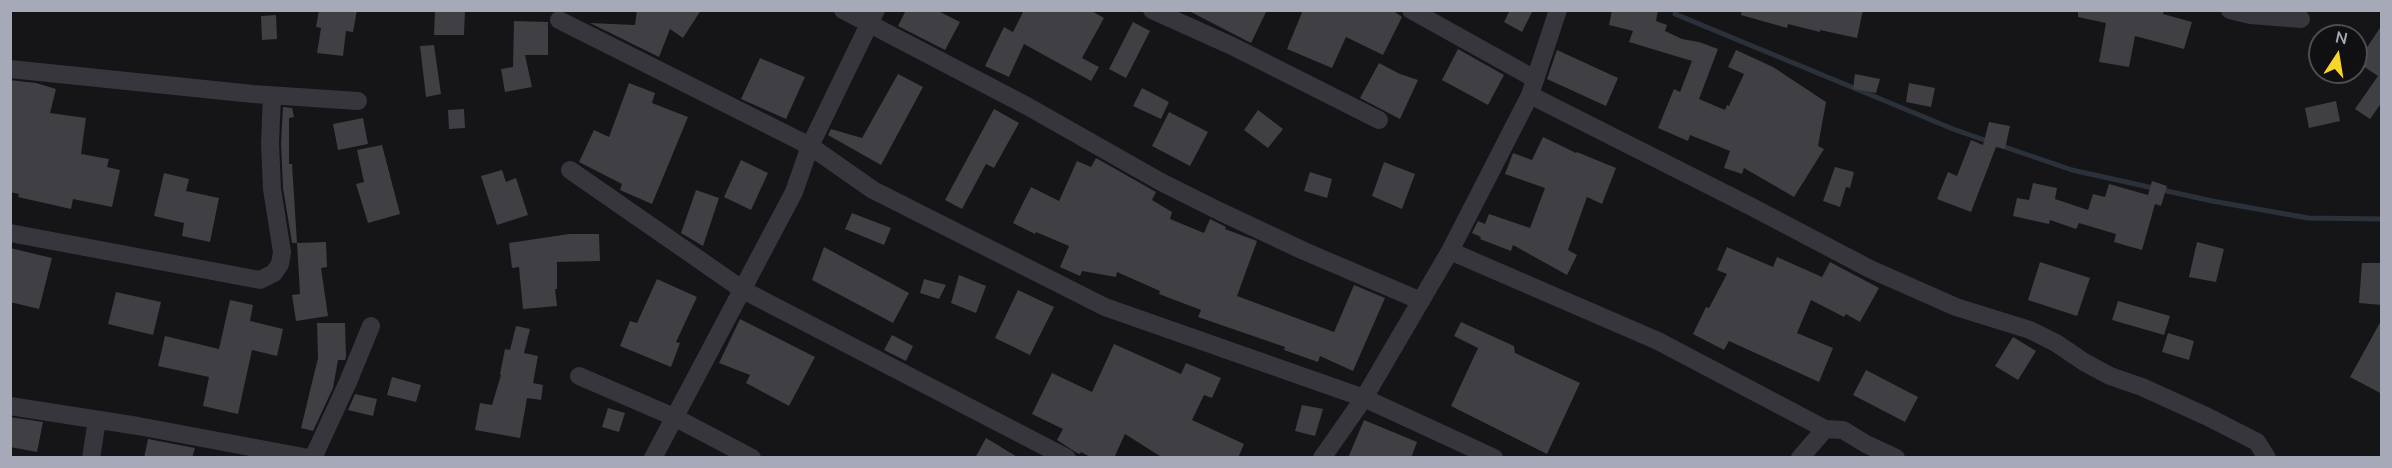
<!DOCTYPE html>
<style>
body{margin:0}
#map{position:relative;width:2392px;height:468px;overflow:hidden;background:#151517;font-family:"Nunito Sans",sans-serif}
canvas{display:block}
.frame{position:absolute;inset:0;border:12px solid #a6a9b8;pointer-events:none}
.north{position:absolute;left:2308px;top:24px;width:60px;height:60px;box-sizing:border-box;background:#101012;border:2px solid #4c4d54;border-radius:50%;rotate:12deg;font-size:16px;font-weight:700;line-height:24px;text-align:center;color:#a6a9b8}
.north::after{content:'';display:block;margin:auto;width:21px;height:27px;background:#f8d52b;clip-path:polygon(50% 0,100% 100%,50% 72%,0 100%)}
</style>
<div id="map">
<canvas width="2392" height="468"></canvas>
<div class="frame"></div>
<div class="north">N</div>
</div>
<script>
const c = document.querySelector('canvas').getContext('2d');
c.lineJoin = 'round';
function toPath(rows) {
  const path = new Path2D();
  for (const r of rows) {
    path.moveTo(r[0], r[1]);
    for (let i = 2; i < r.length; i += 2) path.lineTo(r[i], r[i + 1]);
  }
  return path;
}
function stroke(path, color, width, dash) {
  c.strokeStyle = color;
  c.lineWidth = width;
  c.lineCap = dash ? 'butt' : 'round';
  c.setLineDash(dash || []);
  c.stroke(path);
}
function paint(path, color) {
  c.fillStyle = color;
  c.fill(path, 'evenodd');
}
const stream = toPath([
 [1675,14,1953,129,1990,142],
 [1999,145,2072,170,2212,201,2308,218,2382,219]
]);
const building = toPath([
 [319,10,357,10,353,32,346,31,343,56,317,53,321,28,316,27],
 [435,10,465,10,464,35,434,35],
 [637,10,701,10,683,38,670,29,659,57,590,23,635,25],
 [906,10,936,10,960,22,945,50,898,26],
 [1024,10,1090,10,1104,18,1082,58,1099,67,1091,81,1024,44,1009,77,985,66,1004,27,1013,32],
 [1187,10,1267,10,1251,43],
 [1303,10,1392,10,1402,17,1383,55,1346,37,1332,68,1287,49],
 [1510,10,1533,10,1522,32,1504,22],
 [1612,10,1658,10,1656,21,1667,25,1665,31,1682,39,1699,42,1718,49,1699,99,1725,110,1727,105,1729,106,1744,74,1728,67,1736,50,1773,67,1826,102,1818,146,1824,149,1794,197,1744,168,1742,174,1724,168,1730,151,1690,135,1688,141,1658,128,1674,89,1680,92,1692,61,1629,42,1633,31,1609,25],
 [1742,10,1863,10,1857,38,1820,30,1820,32,1788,24,1787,28,1741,15],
 [2078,10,2164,10,2163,14,2192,22,2184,49,2135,36,2129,67,2099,62,2106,23,2078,17],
 [276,15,277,39,262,40,261,16],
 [514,21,548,22,548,55,525,55,532,87,505,92,501,69,513,67],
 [1133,22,1150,31,1126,78,1109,69],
 [2382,25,2382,102,2370,119,2355,109,2378,76,2357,62],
 [434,45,441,94,426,97,420,46],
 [1458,49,1504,75,1488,105,1442,80],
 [1557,50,1618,78,1606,106,1547,79],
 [760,58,805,77,786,119,741,99],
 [1379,63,1400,74,1418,80,1400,119,1360,98],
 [898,74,923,87,881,165,828,135,831,129,862,138],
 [1855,74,1880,79,1876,93,1853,89],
 [10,80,36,83,56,89,50,113,86,118,81,154,109,159,107,167,120,170,112,207,73,199,71,209,18,197,19,194,10,192],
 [629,83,655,93,652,103,688,117,652,204,620,190,622,184,579,162,594,130,609,137],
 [1909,83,1935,88,1931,107,1906,102],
 [1142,88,1169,102,1161,119,1133,106],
 [2336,101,2340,121,2309,128,2305,108],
 [283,107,292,108,294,117,289,118,289,164,292,164,297,243,292,243,283,188,281,143],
 [464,109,465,128,449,129,448,110],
 [994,109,1019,123,994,168,986,164,962,209,945,200],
 [1258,110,1283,129,1268,148,1244,130],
 [1169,112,1208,132,1190,166,1152,146],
 [363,118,368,144,338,150,333,124],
 [1989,122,2010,126,2005,149,1996,147,1971,212,1937,199,1948,172,1957,176,1971,140,1983,145],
 [1543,137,1576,153,1577,152,1616,168,1602,204,1587,197,1568,250,1577,255,1567,275,1513,245,1511,251,1480,239,1481,237,1472,233,1478,221,1485,224,1489,214,1530,228,1545,188,1505,174,1513,153,1532,160],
 [382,145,400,214,368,223,356,184,364,182,357,150],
 [1096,158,1156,192,1152,200,1172,212,1170,219,1204,233,1210,219,1226,227,1225,229,1257,241,1237,296,1334,332,1354,285,1385,298,1353,371,1320,356,1318,362,1284,350,1285,347,1198,317,1201,310,1159,294,1160,291,1117,272,1116,277,1082,271,1080,276,1060,267,1069,246,1036,232,1035,234,1013,223,1031,187,1059,201,1077,161,1091,167],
 [741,160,768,173,751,210,724,197],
 [1384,162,1415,174,1402,209,1372,196],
 [1835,167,1854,172,1850,188,1846,187,1840,207,1823,201],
 [502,170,506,182,516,178,528,215,497,225,481,176],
 [1310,172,1332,179,1327,198,1304,191],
 [164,173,189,179,186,191,219,198,210,242,182,236,184,223,154,216],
 [2152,181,2167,186,2161,206,2155,204,2142,250,2114,242,2116,234,2079,223,2076,229,2050,220,2049,224,2013,216,2017,198,2029,200,2033,183,2057,188,2055,199,2088,210,2093,194,2105,197,2109,184,2148,195],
 [696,190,719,198,703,246,681,233],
 [852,213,891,228,884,245,845,229],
 [569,234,599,234,600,261,557,262,557,289,555,289,557,306,523,309,519,267,512,268,509,243],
 [326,242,327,267,321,268,328,316,296,321,292,295,300,294,297,243],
 [2197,242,2224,249,2216,282,2189,277],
 [824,247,909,293,893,323,812,280],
 [1727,247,1773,267,1777,257,1822,277,1830,262,1879,288,1860,322,1846,314,1844,317,1811,300,1797,333,1833,348,1819,382,1729,341,1724,350,1693,334,1706,307,1709,308,1727,274,1717,270],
 [10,248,52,258,39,309,10,302],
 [2040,262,2090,278,2077,316,2028,300],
 [2362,263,2382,263,2382,305,2359,303],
 [959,275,986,286,976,313,951,303],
 [657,279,697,297,676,342,680,343,671,367,620,346,630,321,637,323],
 [924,279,946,285,939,299,920,293],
 [1018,290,1054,307,1030,355,995,338],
 [116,292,161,302,153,335,108,324],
 [230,300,253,305,250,321,283,329,277,356,252,350,238,414,203,406,209,377,158,366,165,336,219,349],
 [2118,301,2170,316,2164,335,2112,320],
 [740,319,815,357,789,406,746,383,750,375,719,363],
 [2382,319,2382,394,2350,377],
 [1461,322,1514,346,1515,353,1580,383,1547,454,1451,406,1478,348,1454,336],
 [317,323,345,323,346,357,345,360,338,360,333,388,313,431,301,428,318,358],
 [516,326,530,329,524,353,538,356,533,383,543,385,541,400,527,398,520,438,475,430,480,403,492,405,501,375,500,374,505,349,510,350],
 [2168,333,2194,341,2189,360,2162,352],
 [892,335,913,346,906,361,884,350],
 [2013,337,2036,351,2018,380,1995,366],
 [1114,344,1181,374,1186,363,1221,378,1212,398,1204,395,1192,420,1244,444,1238,458,1163,458,1125,434,1114,458,1092,458,1081,452,1080,454,1077,453,1057,440,1063,429,1032,414,1052,373,1092,392],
 [1866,370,1918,397,1905,422,1853,395],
 [392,377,421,385,416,402,387,395],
 [355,394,377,399,373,416,348,410],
 [1302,405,1323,409,1315,436,1295,431],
 [608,408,625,413,619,432,602,427],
 [10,417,43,422,37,452,10,447],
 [1364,420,1417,442,1411,458,1348,458],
 [986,438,1019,458,975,458],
 [148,439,195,448,192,458,144,458]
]);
const minor = toPath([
 [843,10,1027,106,1161,182,1221,212,1304,251,1421,301],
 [1152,10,1232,46,1379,120],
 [1411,10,1535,79],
 [2230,10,2250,15,2301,19],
 [559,20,810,146,873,190,1105,307,1364,398,1494,458],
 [10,69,253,94,358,101],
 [1530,95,1752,207,1870,269,1956,307,2030,330,2056,343,2084,362,2110,376,2142,387,2208,417,2257,442,2267,458],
 [570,170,743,290,1067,458],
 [10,233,260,280,274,273,280,264,282,252,272,189,270,143,272,96],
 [1450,251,1658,341,1825,429,1800,458],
 [579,376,674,417,752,458],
 [10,406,138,426,309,458],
 [1825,429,1843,430,1866,444,1896,458],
 [91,458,97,420],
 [313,458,348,382,371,326],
 [653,458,794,192,810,146,876,10],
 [1322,458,1364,398,1450,251,1530,95,1558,10]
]);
stroke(stream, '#2b313b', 5);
paint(building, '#3f3f44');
stroke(minor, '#36363c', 18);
</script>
